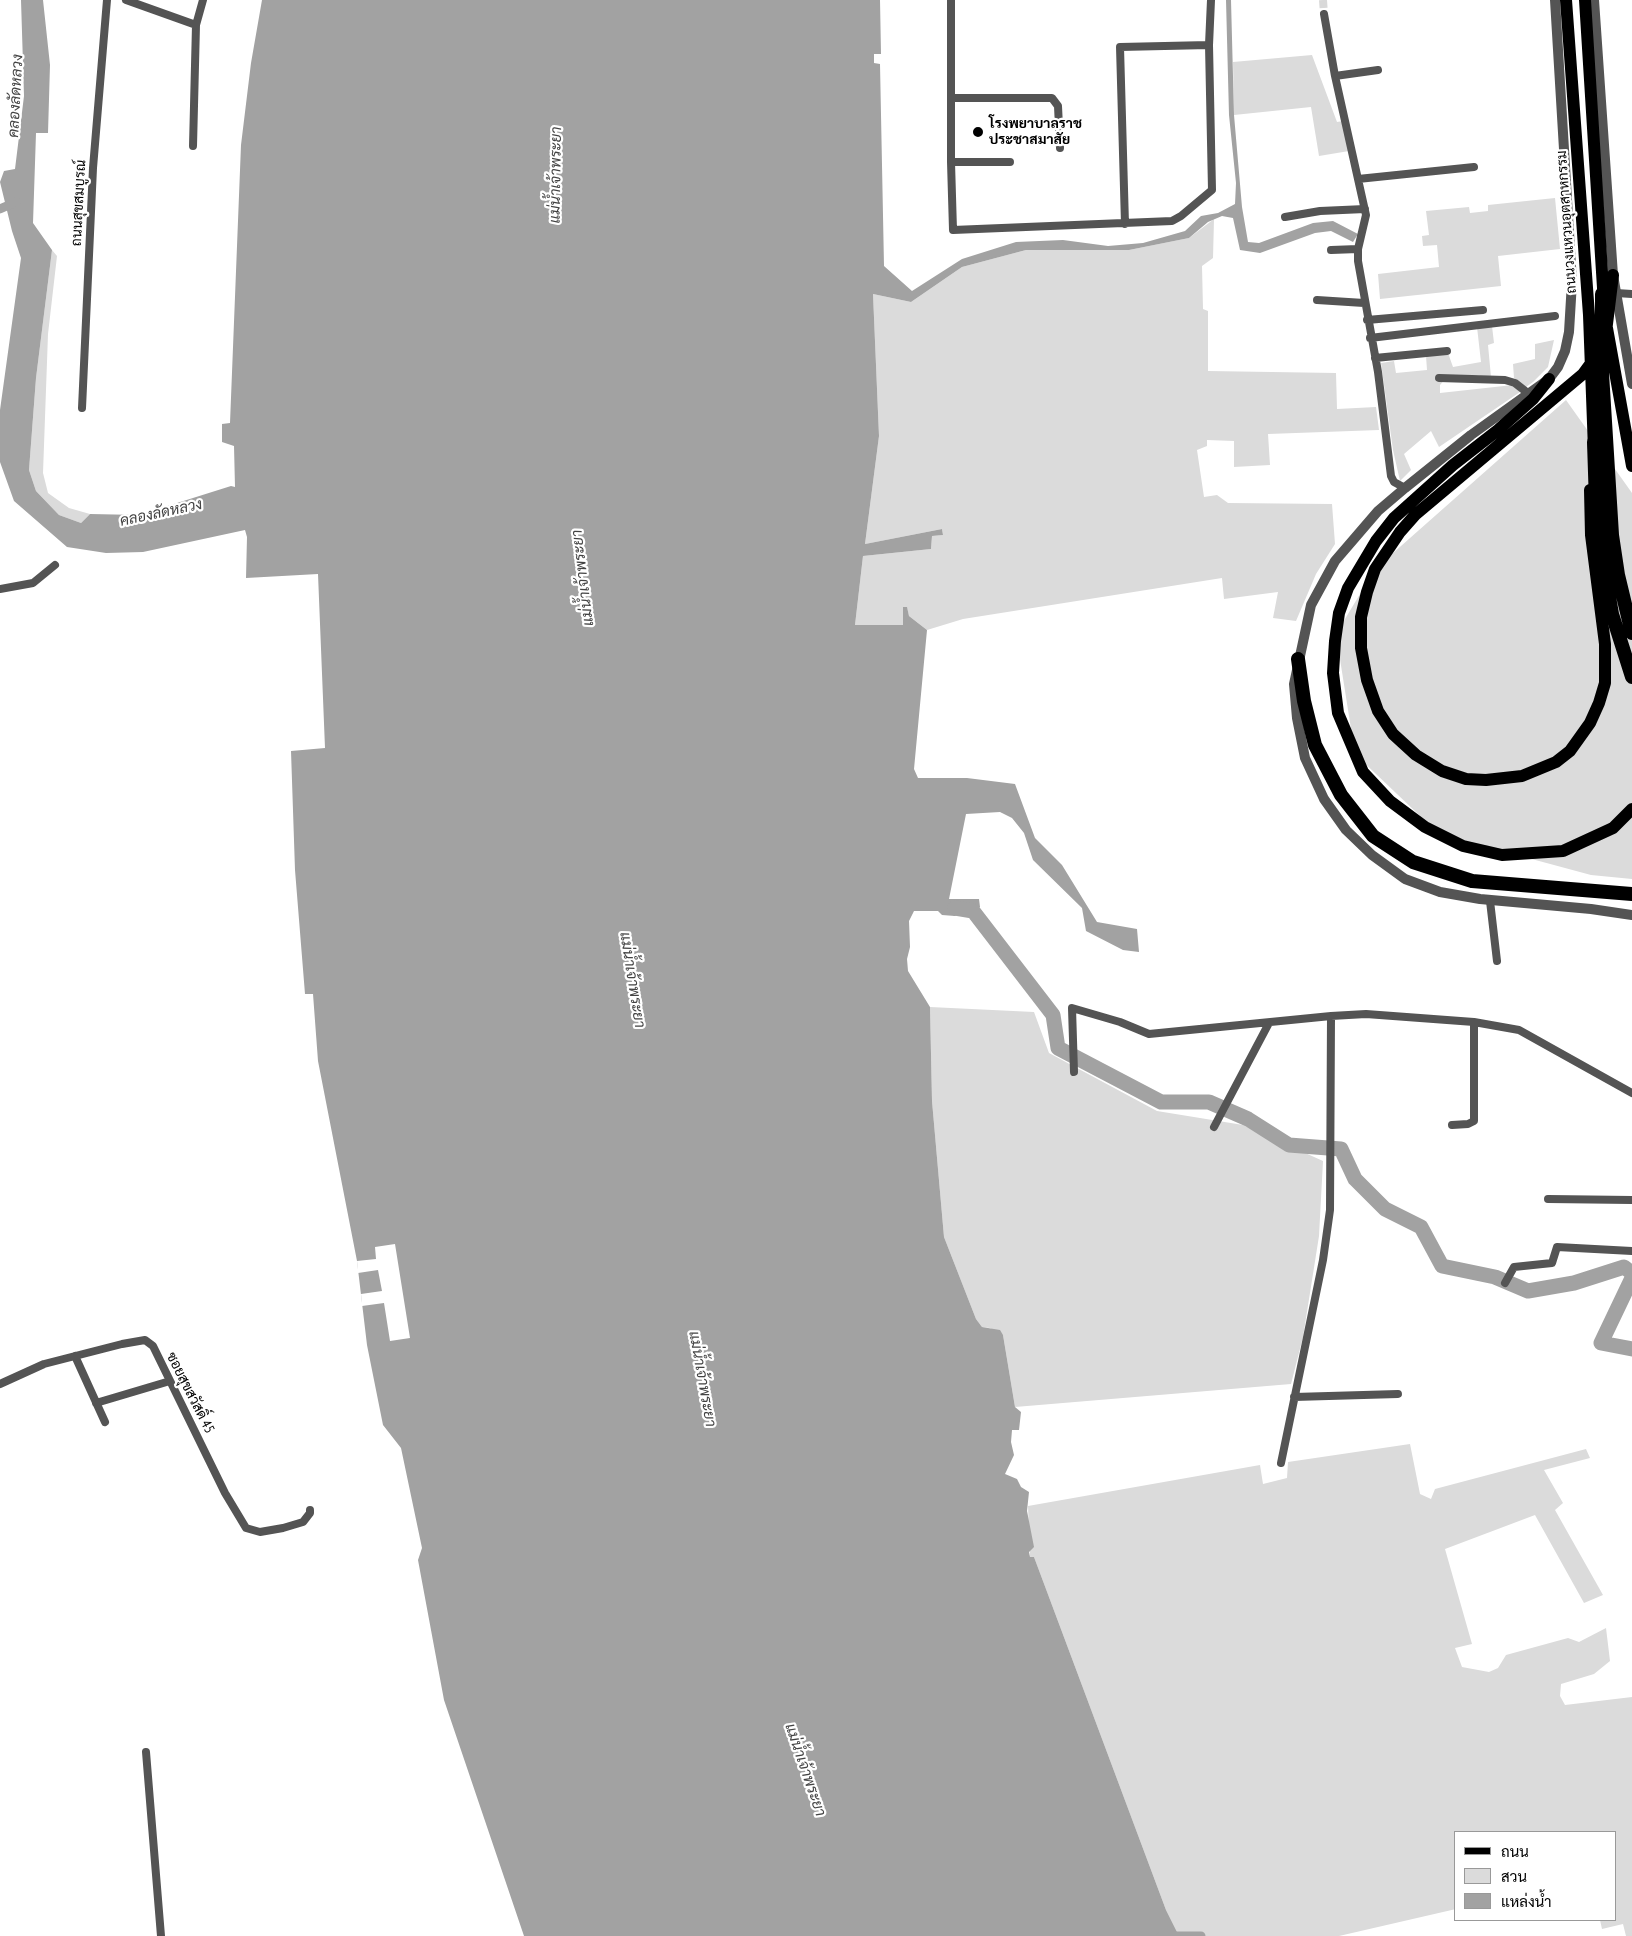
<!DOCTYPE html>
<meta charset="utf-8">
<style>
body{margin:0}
#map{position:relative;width:1632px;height:1936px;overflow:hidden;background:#fff;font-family:"PT Sans Narrow",Sarabun,sans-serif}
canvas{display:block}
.legend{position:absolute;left:1454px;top:1831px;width:162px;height:90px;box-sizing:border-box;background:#fff;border:1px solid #999;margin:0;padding:6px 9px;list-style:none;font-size:15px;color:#000}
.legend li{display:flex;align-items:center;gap:10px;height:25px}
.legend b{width:25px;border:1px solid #999}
</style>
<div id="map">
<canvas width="1632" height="1936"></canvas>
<ul class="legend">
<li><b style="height:6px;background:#000"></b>ถนน</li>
<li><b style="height:14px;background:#dbdbdb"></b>สวน</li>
<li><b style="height:14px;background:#a2a2a2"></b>แหล่งน้ำ</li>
</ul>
</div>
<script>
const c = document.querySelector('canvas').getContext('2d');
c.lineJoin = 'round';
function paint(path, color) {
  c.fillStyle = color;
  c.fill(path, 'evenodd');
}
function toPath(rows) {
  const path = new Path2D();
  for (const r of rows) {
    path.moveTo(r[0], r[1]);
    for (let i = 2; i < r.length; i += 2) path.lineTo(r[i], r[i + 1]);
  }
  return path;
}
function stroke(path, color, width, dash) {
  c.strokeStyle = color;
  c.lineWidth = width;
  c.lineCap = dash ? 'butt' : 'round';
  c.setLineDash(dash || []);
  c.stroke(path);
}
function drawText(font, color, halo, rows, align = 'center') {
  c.font = font + ' "PT Sans Narrow",Sarabun,sans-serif';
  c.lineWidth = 4.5;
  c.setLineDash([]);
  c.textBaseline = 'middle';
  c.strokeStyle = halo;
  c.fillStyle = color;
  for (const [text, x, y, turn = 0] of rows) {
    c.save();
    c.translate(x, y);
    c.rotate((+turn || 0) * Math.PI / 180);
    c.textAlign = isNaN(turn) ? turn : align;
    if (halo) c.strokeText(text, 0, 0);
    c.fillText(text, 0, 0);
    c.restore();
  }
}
const green = toPath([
 [1312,55,1337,122,1343,121,1349,151,1319,156,1311,107,1234,115,1233,62],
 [1555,198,1560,249,1498,256,1501,286,1380,299,1378,274,1439,267,1437,245,1423,246,1422,236,1429,235,1426,211,1469,207,1470,213,1488,211,1488,205],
 [1214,219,1213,258,1202,266,1203,309,1208,311,1208,371,1336,373,1337,409,1376,407,1379,430,1268,434,1270,465,1234,467,1234,441,1207,440,1207,446,1197,450,1204,497,1217,495,1228,503,1332,504,1335,544,1316,574,1296,621,1273,618,1278,592,1224,599,1222,578,963,619,927,630,909,616,907,608,903,607,903,625,855,625,863,556,931,549,932,536,943,535,942,529,865,544,879,436,873,294,911,302,962,267,1026,250,1129,250,1189,238],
 [52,250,57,256,48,334,43,473,48,493,69,508,90,514,81,523,59,515,36,491,29,470,36,378],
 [1492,326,1494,343,1488,345,1491,377,1486,379,1479,375,1447,377,1440,385,1440,393,1513,385,1520,392,1439,447,1431,431,1404,454,1411,470,1400,481,1393,450,1381,363,1394,361,1396,373,1427,370,1426,356,1448,353,1453,367,1481,362,1477,327],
 [1554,340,1548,367,1533,382,1526,387,1514,378,1513,364,1535,359,1535,344],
 [1566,400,1632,493,1632,879,1591,875,1439,834,1355,754,1336,634,1375,569],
 [930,1007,1034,1012,1049,1053,1157,1111,1243,1125,1323,1161,1319,1236,1303,1337,1291,1384,1015,1407,1003,1335,990,1328,982,1327,976,1319,944,1237,932,1101],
 [1410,1444,1420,1494,1431,1499,1435,1489,1586,1449,1590,1458,1544,1470,1563,1503,1555,1510,1603,1595,1584,1603,1535,1515,1445,1549,1472,1644,1455,1648,1462,1667,1489,1672,1498,1668,1506,1655,1568,1638,1579,1642,1606,1628,1610,1661,1594,1674,1561,1684,1560,1696,1565,1705,1632,1697,1632,1936,1626,1936,1623,1924,1602,1929,1600,1920,1616,1920,1616,1832,1456,1832,1456,1909,1339,1936,1179,1936,1166,1910,1034,1557,1030,1557,1028,1506,1260,1465,1263,1484,1287,1478,1288,1462]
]);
const water = toPath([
 [21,0,43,0,50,65,48,133,36,133,33,223,52,250,36,378,29,470,36,491,59,515,81,523,90,514,139,515,231,486,235,487,234,446,222,442,222,424,230,423,241,145,251,63,262,0,880,0,881,54,874,54,874,63,880,64,884,266,912,291,962,259,1016,242,1063,240,1108,246,1143,243,1185,231,1201,216,1218,213,1235,204,1236,183,1229,115,1226,0,1231,0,1234,115,1242,207,1248,242,1259,243,1313,223,1333,221,1358,234,1353,242,1331,231,1315,233,1260,253,1240,250,1233,218,1222,216,1208,222,1189,238,1129,250,1026,250,962,267,911,302,873,294,879,436,865,544,942,529,943,535,932,536,931,549,863,556,855,625,903,625,903,607,907,607,909,616,927,630,914,769,918,778,967,778,1015,784,1035,838,1062,865,1097,922,1137,929,1139,952,1123,950,1086,931,1082,908,1033,860,1024,833,1012,818,1000,812,966,814,949,899,979,899,980,907,973,911,963,911,955,916,942,915,938,911,914,911,909,921,910,947,907,959,908,971,930,1007,932,1101,944,1237,976,1319,982,1327,1000,1330,1003,1335,1015,1407,1021,1412,1019,1430,1012,1430,1011,1442,1014,1455,1005,1474,1017,1479,1021,1487,1029,1492,1027,1511,1034,1547,1029,1552,1030,1557,1034,1557,1166,1910,1179,1936,524,1936,444,1700,418,1560,422,1548,401,1448,383,1425,367,1345,357,1261,318,1061,313,994,305,994,295,870,291,751,325,748,318,574,246,578,247,537,245,530,143,552,106,553,67,547,14,501,0,462,0,410,21,258,12,231,0,182,4,171,15,169,24,96]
]);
const pier = toPath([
 [395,1244,410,1338,390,1341,384,1303,362,1306,361,1294,382,1291,378,1270,358,1273,357,1261,376,1259,375,1247]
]);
const canal = toPath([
 [0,209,16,202],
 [1161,1936,1201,1936]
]);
const river = toPath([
 [955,908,973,911,1053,1015,1058,1048,1161,1102,1209,1102,1248,1119,1289,1145,1341,1149,1355,1179,1385,1209,1421,1227,1442,1266,1495,1277,1528,1291,1574,1283,1624,1267,1632,1273],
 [1632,1278,1601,1343,1632,1349]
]);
const minorTunnel = toPath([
 [1323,0,1324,14]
]);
const minor = toPath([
 [126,0,196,25],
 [951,0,951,162,953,230,1172,221,1181,216,1212,190,1209,45,1211,0],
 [1324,14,1335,76,1366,215,1358,249,1358,261,1378,372,1391,476,1394,482,1405,488],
 [1335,76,1378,70],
 [951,98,1052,98,1058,106,1060,148],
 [193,146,196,25,203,0],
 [951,162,1010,162],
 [1358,179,1474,167],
 [1285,217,1320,211,1365,209],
 [1125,224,1120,47,1209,45],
 [1331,250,1358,249],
 [1616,293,1632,294],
 [1317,300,1364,303],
 [1367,320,1483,310],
 [1370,338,1555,316],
 [1375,358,1447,351],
 [1439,378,1505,380,1515,383,1529,394],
 [82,408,93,168,107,0],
 [0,589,33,583,55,565],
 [1490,901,1497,961],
 [1074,1072,1072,1008,1120,1022,1149,1034,1331,1016,1366,1014,1474,1022,1519,1030,1632,1093],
 [1452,1125,1468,1124,1474,1121,1474,1022],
 [1214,1127,1269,1023],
 [1548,1199,1632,1200],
 [1505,1283,1514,1267,1552,1263,1557,1247,1632,1251],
 [75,1356,105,1422],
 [0,1384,44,1364,122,1344,145,1340,153,1346,225,1493,246,1528,260,1532,283,1528,303,1522,310,1513,310,1510],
 [1294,1397,1398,1394],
 [96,1403,170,1381],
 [1281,1463,1323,1260,1330,1210,1331,1016],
 [146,1752,161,1936]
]);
const tertiary = toPath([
 [1555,0,1572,282,1569,332,1565,351,1558,367,1549,379,1471,435,1405,488,1378,511,1335,561,1311,605,1294,684,1297,718,1305,758,1324,799,1346,830,1372,855,1405,879,1440,892,1480,899,1591,909,1632,915],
 [1594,0,1613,275,1632,384]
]);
const primary = toPath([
 [1566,0,1589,315,1594,450],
 [1585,0,1604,304],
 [1607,328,1632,466],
 [1549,379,1533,399,1498,430,1453,465,1394,518,1376,541,1348,588,1339,613,1335,641,1333,673,1338,713,1363,772,1390,801,1425,827,1463,846,1502,855,1563,851,1613,828,1632,809],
 [1590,490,1591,535,1605,644,1605,683,1599,703,1590,723,1570,751,1556,762,1522,776,1486,780,1466,779,1442,771,1416,755,1393,734,1378,711,1367,680,1361,648,1361,617,1367,592,1375,569,1400,532,1415,515,1583,374,1594,359,1606,332,1613,275]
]);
const motorway = toPath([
 [1602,294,1602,373,1612,535,1618,575,1632,633],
 [1594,442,1596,503,1605,574,1612,614,1632,677],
 [1298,659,1304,701,1315,745,1341,795,1373,836,1413,862,1472,881,1632,894]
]);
const markers = [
 [978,132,6,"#000"]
];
const poiNames = [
 ["โรงพยาบาลราช",989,124],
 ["ประชาสมาสัย",989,140]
];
const streetNames = [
 ["ถนนสุขสมบูรณ์",79,203,-87],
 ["ถนนวงแหวนอุตสาหกรรม",1567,222,-94],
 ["ซอยสุขสวัสดิ์ 45",190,1393,63]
];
const waterNames = [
 ["คลองลัดหลวง",16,96,-87],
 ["แม่น้ำเจ้าพระยา",556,175,-89],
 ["คลองลัดหลวง",161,513,-12],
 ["แม่น้ำเจ้าพระยา",583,578,-97],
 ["แม่น้ำเจ้าพระยา",632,980,81],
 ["แม่น้ำเจ้าพระยา",702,1379,80],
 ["แม่น้ำเจ้าพระยา",805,1770,71]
];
paint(green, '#dbdbdb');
paint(water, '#a2a2a2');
paint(pier, '#fff');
stroke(canal, '#a2a2a2', 9);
stroke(river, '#a2a2a2', 15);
stroke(minorTunnel, '#d9d9d9', 8, [8, 4]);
stroke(minor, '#545454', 8);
stroke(tertiary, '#545454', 10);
stroke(primary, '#000', 12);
stroke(motorway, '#000', 14);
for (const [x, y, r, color] of markers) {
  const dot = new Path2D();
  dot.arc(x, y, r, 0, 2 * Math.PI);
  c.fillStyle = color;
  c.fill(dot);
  stroke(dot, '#fff', 2);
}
drawText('bold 14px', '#000', '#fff', poiNames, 'left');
drawText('14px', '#000', '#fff', streetNames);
drawText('italic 15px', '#434343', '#fff', waterNames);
</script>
